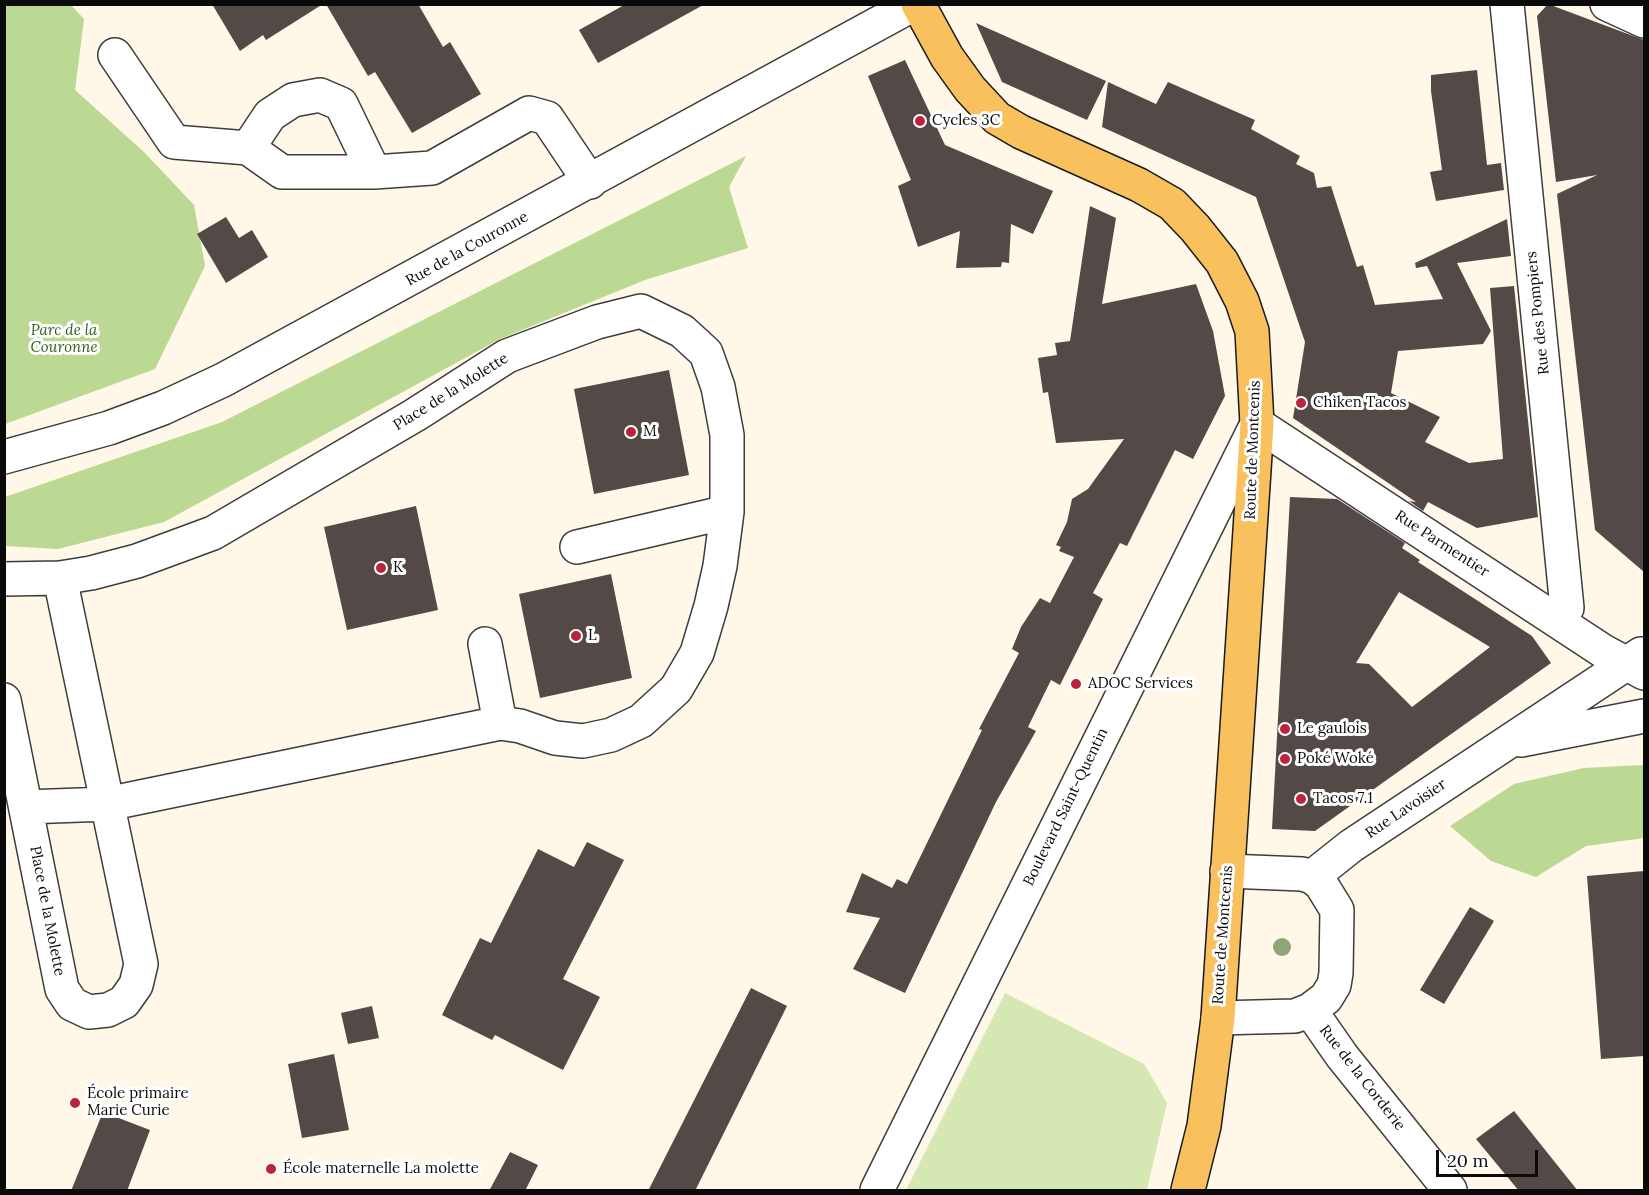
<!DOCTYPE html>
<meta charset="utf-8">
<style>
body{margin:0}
#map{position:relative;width:1649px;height:1195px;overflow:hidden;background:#fff7e7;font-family:Lora,serif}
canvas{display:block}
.frame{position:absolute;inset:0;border:6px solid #0a0a0a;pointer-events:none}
.scale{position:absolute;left:1436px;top:1150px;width:102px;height:27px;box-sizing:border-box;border:3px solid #0a0a0a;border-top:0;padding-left:8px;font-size:18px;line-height:21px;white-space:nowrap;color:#0a0a0a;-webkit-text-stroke:4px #fff;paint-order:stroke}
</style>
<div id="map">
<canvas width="1649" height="1195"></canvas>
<div class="frame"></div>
<div class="scale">20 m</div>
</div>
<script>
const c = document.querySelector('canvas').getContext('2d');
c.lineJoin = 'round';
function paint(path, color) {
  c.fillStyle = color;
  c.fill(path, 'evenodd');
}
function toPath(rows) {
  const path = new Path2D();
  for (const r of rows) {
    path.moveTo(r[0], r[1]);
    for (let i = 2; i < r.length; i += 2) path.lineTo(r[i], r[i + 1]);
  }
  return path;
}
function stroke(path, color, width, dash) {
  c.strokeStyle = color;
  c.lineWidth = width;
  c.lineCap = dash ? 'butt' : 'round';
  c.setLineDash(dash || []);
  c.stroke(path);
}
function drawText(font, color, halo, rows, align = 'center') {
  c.font = font + ' Lora,serif';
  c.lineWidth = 6;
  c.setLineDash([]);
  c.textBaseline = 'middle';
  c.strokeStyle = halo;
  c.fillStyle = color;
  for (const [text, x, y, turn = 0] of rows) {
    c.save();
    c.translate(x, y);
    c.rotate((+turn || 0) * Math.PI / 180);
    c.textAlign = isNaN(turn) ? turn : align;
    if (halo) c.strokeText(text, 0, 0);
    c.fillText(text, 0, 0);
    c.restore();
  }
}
const green = toPath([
 [1005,993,1144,1064,1167,1103,1147,1190,906,1190]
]);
const forest = toPath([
 [5,5,71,5,84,19,75,90,144,152,194,205,205,266,155,369,5,424],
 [746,156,729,187,748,248,645,280,500,339,164,522,58,549,5,546,5,497,222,422],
 [1644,765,1644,838,1586,846,1536,877,1491,861,1450,826,1514,784,1584,768]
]);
const building = toPath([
 [212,4,323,4,266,40,263,35,240,51],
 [326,4,418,4,443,47,450,42,481,94,412,133,375,72,368,76],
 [626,4,705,4,598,63,579,30],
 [1548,4,1644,40,1644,572,1595,530,1557,194,1597,175,1556,182,1537,16],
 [976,23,1106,81,1087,120,1002,82],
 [905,60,945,145,1053,191,1033,234,1011,224,1009,263,1002,262,1001,267,956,268,960,231,918,247,898,186,911,180,868,76],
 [1477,70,1487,165,1501,163,1504,190,1436,201,1430,172,1442,170,1431,91,1431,75],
 [1108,82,1156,104,1168,82,1255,120,1251,129,1300,156,1296,164,1314,173,1317,188,1331,186,1357,267,1363,265,1375,305,1443,299,1427,266,1416,268,1415,263,1507,219,1511,256,1457,263,1491,331,1483,344,1398,351,1391,393,1440,417,1425,442,1469,463,1503,459,1490,288,1514,286,1538,517,1477,528,1428,502,1423,511,1409,501,1416,502,1293,418,1305,342,1256,197,1102,127],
 [1090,206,1116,218,1102,304,1196,284,1213,331,1225,396,1193,459,1175,450,1127,546,1120,543,1093,593,1103,599,1060,685,1051,680,1028,727,1036,731,996,802,905,993,853,969,880,918,846,912,862,873,892,888,897,879,907,884,982,730,979,729,1019,653,1012,649,1021,627,1040,598,1050,603,1074,557,1059,551,1061,547,1056,545,1067,522,1072,499,1088,489,1124,439,1056,443,1048,392,1043,393,1038,358,1057,355,1055,343,1070,341],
 [226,217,239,238,252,230,268,257,226,283,197,234],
 [669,370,689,475,594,494,574,389],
 [1290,497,1337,499,1405,543,1402,548,1420,560,1418,562,1532,636,1551,663,1315,831,1272,829],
 [1399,592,1490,647,1412,707,1369,664,1356,663],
 [416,506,438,610,347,630,324,527],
 [611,574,632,678,540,698,519,594],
 [587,842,624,860,563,979,600,997,563,1070,495,1035,492,1040,442,1015,480,938,491,943,538,849,574,867],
 [1644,871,1644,1056,1601,1059,1587,876],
 [1470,907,1494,921,1444,1004,1420,990],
 [751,988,787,1006,695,1191,648,1191],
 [372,1006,379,1038,348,1044,341,1013],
 [334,1054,349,1130,302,1138,288,1064],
 [1514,1111,1578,1191,1519,1191,1476,1139],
 [103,1112,150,1130,127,1191,71,1191],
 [510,1152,538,1165,525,1191,489,1191]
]);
const minor = toPath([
 [1507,4,1567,608,1559,620],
 [1607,4,1644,21],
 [115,55,174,142,248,148,282,172,374,172,432,168,529,113,547,118,590,182],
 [248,148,270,115,293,100,320,95,341,104,374,172],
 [4,457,109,428,163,408,223,380,914,4],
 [577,547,727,512],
 [4,579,60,578,91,573,137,561,213,533,415,415,507,356,597,322,641,311,682,331,706,353,718,387,727,435,727,512,720,566,711,606,697,653,676,689,641,721,611,735,583,741,555,738,520,726,500,723,107,804,26,807],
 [485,644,500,723],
 [4,700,62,989,72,1004,89,1012,108,1010,124,1002,136,985,141,964,60,578],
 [1521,740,1644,716],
 [1312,877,1351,846,1641,654],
 [1310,1010,1342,1056,1450,1190],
 [1218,1018,1295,1016,1310,1010,1326,998,1334,985,1336,973,1337,910,1321,884,1312,877,1302,874,1227,871],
 [877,1190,1257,424,1603,651,1644,673]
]);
const major = toPath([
 [918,4,947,57,970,89,997,118,1021,132,1139,185,1172,204,1195,228,1222,262,1242,301,1252,331,1257,424,1218,1018,1204,1126,1188,1190]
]);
const trees = [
 [1282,947]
];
const markers = [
 [920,121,6,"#b9243d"],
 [1301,403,6,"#b9243d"],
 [631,432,6,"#b9243d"],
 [381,568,6,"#b9243d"],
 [576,636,6,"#b9243d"],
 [1076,684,6,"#b9243d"],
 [1285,729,6,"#b9243d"],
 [1285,759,6,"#b9243d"],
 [1301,799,6,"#b9243d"],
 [75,1103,6,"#b9243d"],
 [271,1169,6,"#b9243d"]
];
const poiNames = [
 ["Cycles 3C",932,121],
 ["Chiken Tacos",1313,403],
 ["M",643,432],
 ["K",393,568],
 ["L",588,636],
 ["ADOC Services",1088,684],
 ["Le gaulois",1297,729],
 ["Poké Woké",1297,759],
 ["Tacos 7.1",1313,799],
 ["École primaire",87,1094],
 ["Marie Curie",87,1111],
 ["École maternelle La molette",283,1169]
];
const streetNames = [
 ["Rue de la Couronne",467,249,-29],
 ["Rue des Pompiers",1538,313,-96],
 ["Place de la Molette",451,392,-32],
 ["Route de Montcenis",1253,450,-88],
 ["Rue Parmentier",1442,544,33],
 ["Boulevard Saint-Quentin",1066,807,-64],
 ["Rue Lavoisier",1406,809,-34],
 ["Place de la Molette",47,911,79],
 ["Route de Montcenis",1223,935,-86],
 ["Rue de la Corderie",1362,1078,52]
];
const parkNames = [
 ["Parc de la",64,331],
 ["Couronne",64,348]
];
paint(green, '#d5e8b3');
paint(forest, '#bbd992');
paint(building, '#534a47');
stroke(minor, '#3d3d3d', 36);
stroke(major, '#1b1b1b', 36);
stroke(minor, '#fff', 33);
stroke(major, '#f9c05e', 33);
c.fillStyle = '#8fa477';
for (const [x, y] of trees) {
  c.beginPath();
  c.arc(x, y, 9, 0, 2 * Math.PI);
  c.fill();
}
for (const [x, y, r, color] of markers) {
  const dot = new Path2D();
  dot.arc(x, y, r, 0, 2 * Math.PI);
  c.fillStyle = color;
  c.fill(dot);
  stroke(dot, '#fff', 2);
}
drawText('15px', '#0a0a0a', '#fff', poiNames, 'left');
drawText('15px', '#0a0a0a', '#fff', streetNames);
drawText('italic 15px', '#33611c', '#fff', parkNames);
</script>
